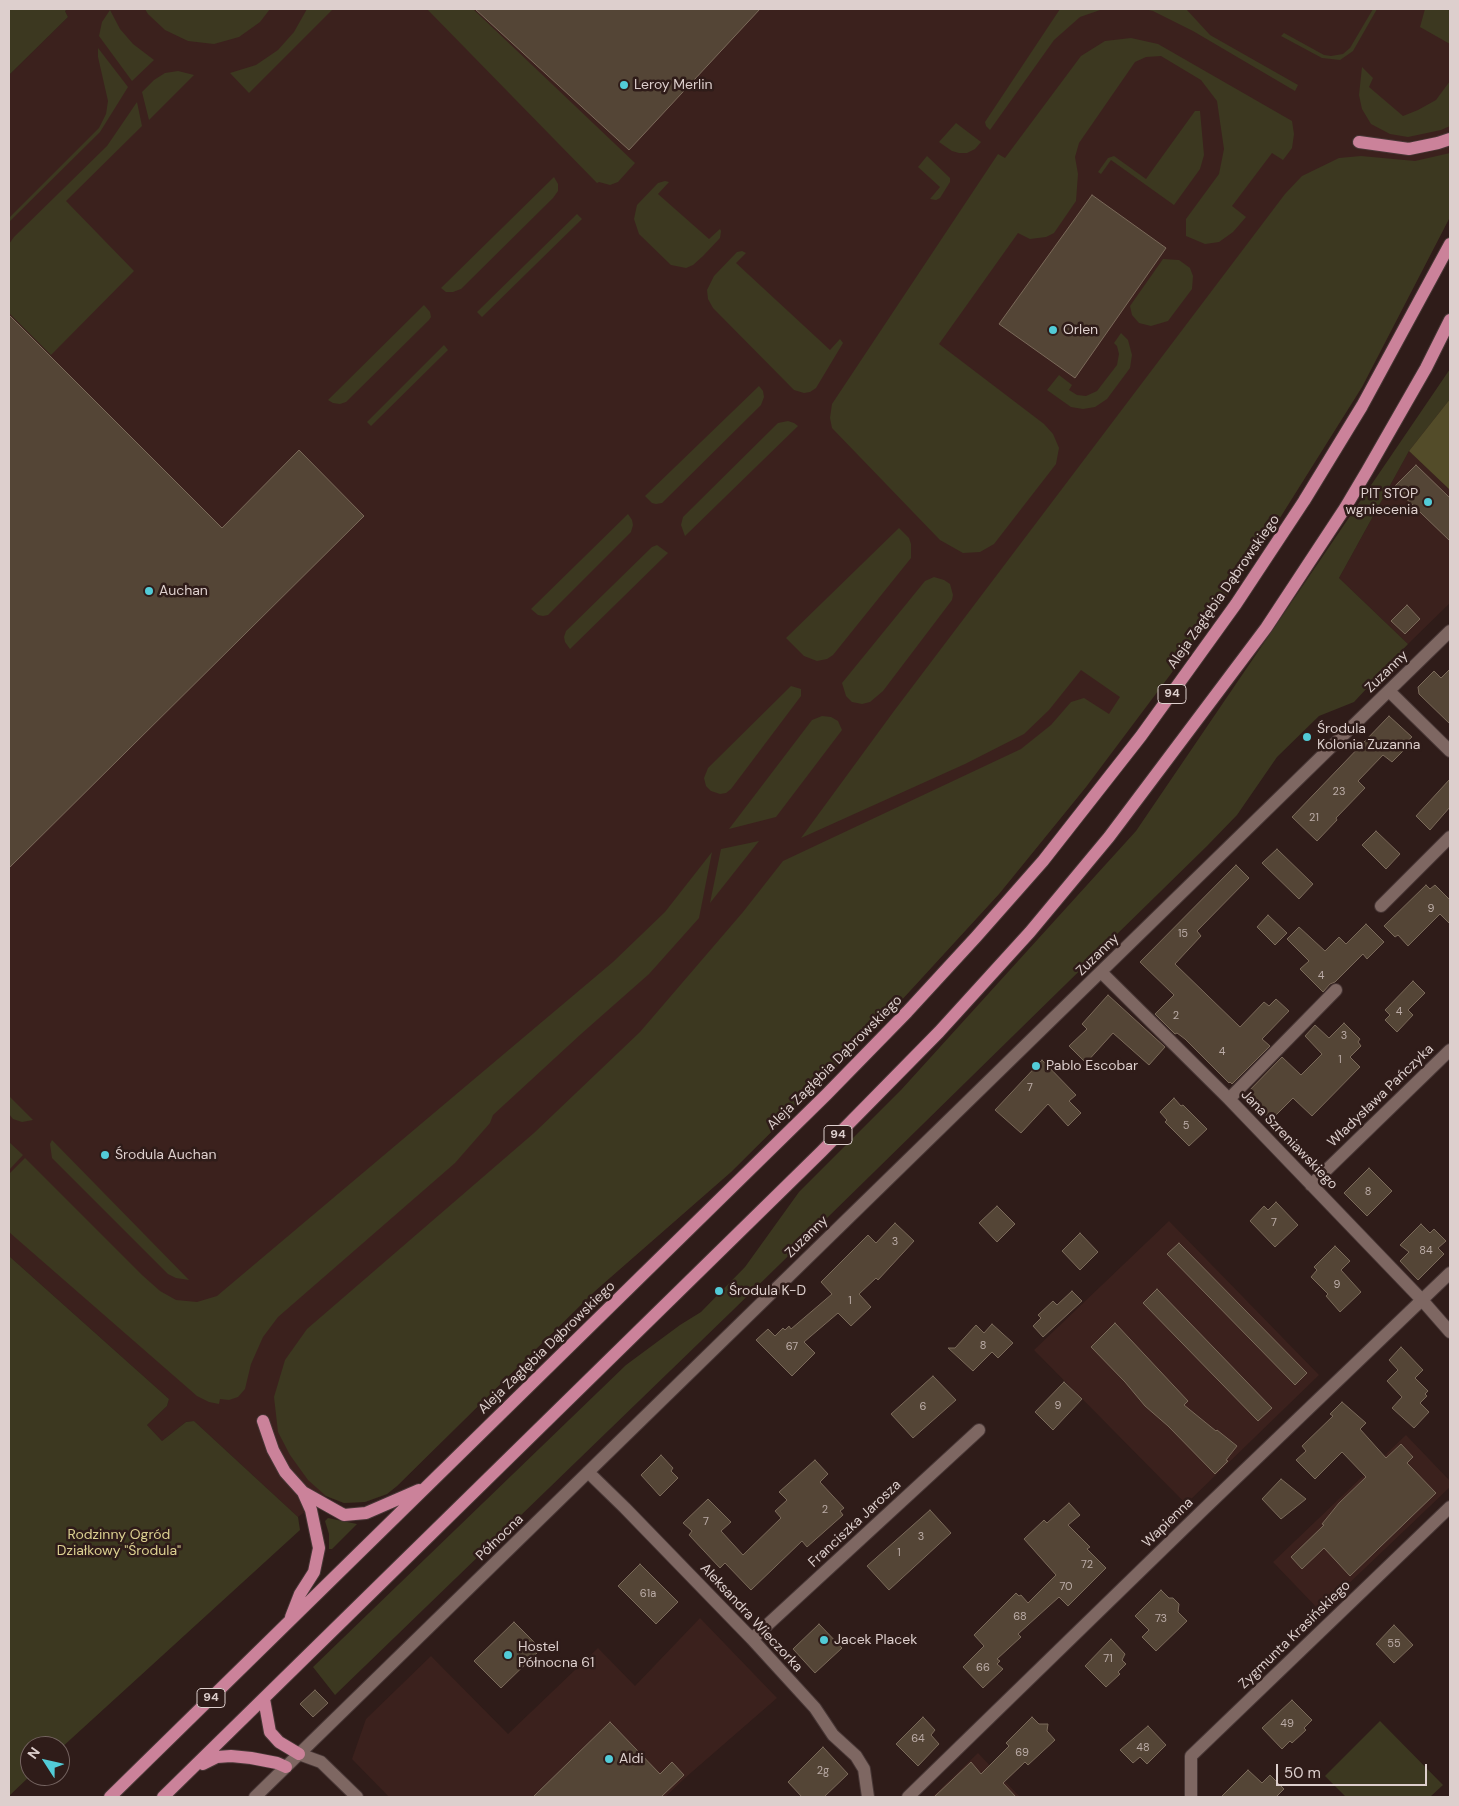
<!DOCTYPE html>
<meta charset="utf-8">
<style>
body{margin:0}
#map{position:relative;width:1459px;height:1806px;overflow:hidden;background:#2f1c19;font-family:"DM Sans",sans-serif}
canvas{display:block}
.frame{position:absolute;inset:0;border:10px solid #ddcfcd;pointer-events:none}
.north{position:absolute;left:20px;top:1736px;width:50px;height:50px;box-sizing:border-box;background:#2f1c19;border:1px solid #756461;border-radius:50%;rotate:305deg;font-size:14px;font-weight:700;line-height:20px;text-align:center;color:#ddcfcd}
.north::after{content:'';display:block;margin:auto;width:18px;height:22px;background:#52cbd7;clip-path:polygon(50% 0,100% 100%,50% 72%,0 100%)}
.scale{position:absolute;left:1276px;top:1764px;width:151px;height:22px;box-sizing:border-box;border:2px solid #ddcfcd;border-top:0;padding-left:6px;font-size:15px;line-height:18px;white-space:nowrap;color:#ddcfcd;-webkit-text-stroke:4px #2f1c19;paint-order:stroke}
</style>
<div id="map">
<canvas width="1459" height="1806"></canvas>
<div class="frame"></div>
<div class="north">N</div>
<div class="scale">50 m</div>
</div>
<script>
const c = document.querySelector('canvas').getContext('2d');
c.lineJoin = 'round';
function paint(path, color) {
  c.fillStyle = color;
  c.fill(path, 'evenodd');
}
function toPath(rows) {
  const path = new Path2D();
  for (const r of rows) {
    path.moveTo(r[0], r[1]);
    for (let i = 2; i < r.length; i += 2) path.lineTo(r[i], r[i + 1]);
  }
  return path;
}
function stroke(path, color, width, dash) {
  c.strokeStyle = color;
  c.lineWidth = width;
  c.lineCap = dash ? 'butt' : 'round';
  c.setLineDash(dash || []);
  c.stroke(path);
}
function drawText(font, color, halo, rows, align = 'center') {
  c.font = font + ' "DM Sans",sans-serif';
  c.lineWidth = 5;
  c.setLineDash([]);
  c.textBaseline = 'middle';
  c.strokeStyle = halo;
  c.fillStyle = color;
  for (const [text, x, y, turn = 0] of rows) {
    c.save();
    c.translate(x, y);
    c.rotate((+turn || 0) * Math.PI / 180);
    c.textAlign = isNaN(turn) ? turn : align;
    if (halo) c.strokeText(text, 0, 0);
    c.fillText(text, 0, 0);
    c.restore();
  }
}
const built = toPath([
 [68,9,1450,9,1450,217,1362,387,1256,556,1170,675,1086,787,999,894,876,1028,731,1172,595,1291,397,1486,387,1494,365,1502,344,1503,326,1496,298,1517,194,1421,186,1422,162,1441,147,1425,167,1406,169,1399,9,1256,9,75,68,17,65,11],
 [1409,451,1450,490,1450,603,1408,644,1339,578],
 [1169,1221,1319,1375,1186,1504,1034,1350],
 [1406,1435,1450,1481,1450,1487,1320,1611,1273,1562],
 [700,1618,777,1698,685,1778,665,1797,389,1797,352,1759,366,1719,431,1656,508,1734,598,1648,635,1686],
 [978,1753,1020,1797,932,1797]
]);
const green = toPath([
 [9,9,68,9,65,11,68,17,9,75],
 [145,9,270,9,260,22,239,37,214,44,188,41,165,30,148,14],
 [307,9,333,9,249,93,230,73,256,65,278,50,294,32],
 [427,9,473,9,635,163,618,182,610,185,599,182,597,183],
 [1060,9,1103,9,1080,17,1054,40,990,130,986,126,985,122],
 [1144,9,1186,9,1210,35,1298,85,1295,91,1193,31,1153,11],
 [1373,9,1377,9,1353,51,1340,60,1322,58,1281,36,1284,33,1324,55,1331,56,1343,54,1350,48],
 [1425,9,1450,9,1450,44,1420,27],
 [110,10,120,29,133,44,154,60,132,81,99,36,102,22],
 [1131,38,1158,44,1292,121,1294,134,1292,148,1283,160,1272,153,1232,206,1246,217,1233,232,1219,242,1205,244,1186,236,1186,219,1219,174,1224,149,1217,101,1201,80,1161,56,1146,57,1135,62,1079,143,1075,157,1078,174,1076,201,1054,233,1046,237,1030,239,1018,233,939,344,1044,424,1053,434,1059,448,1056,464,994,544,980,552,963,553,940,540,832,428,830,418,832,404,998,154,1005,158,1081,56,1105,41],
 [98,48,128,87,100,132,9,222,9,218,99,128,106,114,108,101,98,57],
 [1362,67,1373,78,1369,87,1403,116,1418,110,1436,100,1450,81,1450,126,1441,130,1408,137,1390,134,1371,124,1362,109,1359,95],
 [178,71,194,75,149,120,142,92,154,80,165,73],
 [137,102,142,126,66,201,134,271,51,355,9,313,9,244,14,237,107,146],
 [1195,111,1200,111,1204,155,1200,169,1174,205,1111,160,1101,174,1098,172,1108,158,1114,156,1146,179],
 [956,123,981,142,975,149,967,153,959,153,952,151,939,142],
 [1450,153,1450,217,1362,387,1256,556,1170,675,1086,787,999,894,876,1028,731,1172,595,1291,397,1486,387,1494,365,1502,344,1503,326,1496,308,1480,290,1455,278,1432,274,1397,285,1360,307,1329,534,1133,640,1032,743,912,783,861,1021,749,1051,725,1071,702,1084,698,1109,714,1120,697,1081,670,1049,710,1024,734,965,764,801,838,894,711,1285,194,1302,176,1339,158,1361,156,1415,161],
 [927,156,950,178,950,182,940,198,936,200,930,199,940,187,918,167],
 [554,177,558,184,558,191,553,198,461,289,453,292,446,292,441,288],
 [665,181,669,182,658,194,709,239,720,229,721,231,720,238,703,256,693,265,686,268,671,265,639,234,634,219,637,205,658,183],
 [577,214,582,219,482,317,477,312],
 [742,251,746,253,736,263,830,350,840,339,843,343,816,388,810,392,804,393,794,390,713,308,708,299,707,290,714,276,737,252],
 [1163,259,1179,260,1190,268,1193,276,1192,289,1168,321,1151,326,1139,323,1132,315,1130,306],
 [424,305,430,312,431,317,429,320,346,402,340,404,333,403,328,400],
 [1121,333,1128,340,1132,355,1130,368,1107,399,1095,407,1083,409,1071,407,1047,390,1059,375,1072,385,1069,390,1077,395,1086,396,1097,391,1117,365,1119,354,1117,346,1114,343],
 [444,345,448,350,371,426,367,422],
 [1450,369,1450,399,1409,451,1339,578,1408,644,1354,702,1319,716,1277,757,1237,815,1207,846,731,1312,335,1695,313,1667,626,1365,680,1325,701,1312,745,1267,799,1192,901,1090,1136,831],
 [759,386,763,391,764,397,761,405,662,503,656,504,652,503,645,496],
 [788,421,794,423,798,426,685,536,681,525,683,517,778,423],
 [628,514,632,520,633,525,631,532,548,615,543,616,538,615,531,609],
 [899,528,909,538,911,544,911,558,833,655,827,659,817,661,804,656,786,638],
 [657,545,668,553,570,649,565,642,564,637,566,631,652,547],
 [934,577,944,580,950,584,953,595,952,600,883,691,870,702,862,704,852,702,846,696,842,683,925,581],
 [791,686,801,689,801,696,731,789,726,793,720,794,711,791,706,786,704,778,708,768],
 [822,716,831,717,838,721,842,730,776,817,729,829,812,720],
 [759,841,710,903,721,849],
 [712,852,699,918,649,974,581,1034,493,1115,490,1123,455,1163,278,1317,263,1337,251,1364,245,1389,238,1397,229,1400,220,1399,219,1404,209,1402,197,1396,9,1232,9,1174,25,1158,142,1275,160,1291,176,1300,197,1302,217,1296,613,962,665,912],
 [9,1096,33,1120,22,1122,13,1119,9,1114],
 [52,1140,189,1280,176,1278,168,1274,52,1158,50,1144],
 [9,1142,23,1155,9,1170],
 [9,1256,169,1399,167,1406,147,1425,162,1441,186,1422,194,1421,298,1517,300,1530,60,1749,60,1746,30,1746,30,1776,9,1796],
 [328,1518,357,1524,332,1549,329,1549,329,1534,325,1521],
 [1380,1721,1443,1785,1430,1797,1346,1797,1325,1776]
]);
const forest = toPath([
 [1450,399,1450,490,1409,451]
]);
const building = toPath([
 [475,9,760,9,629,150,475,9],
 [1092,195,1166,248,1075,378,999,324,1092,195],
 [9,315,222,528,299,450,364,516,9,868,9,315],
 [1416,465,1450,498,1450,541,1394,487,1416,465],
 [1407,605,1420,619,1405,634,1391,621,1407,605],
 [1450,669,1450,724,1419,694,1418,687,1434,671,1441,678,1450,669],
 [1389,716,1412,737,1403,745,1405,749,1392,762,1383,755,1358,781,1365,788,1336,818,1337,820,1317,841,1292,817,1389,716],
 [1450,779,1450,807,1430,830,1416,816,1450,779],
 [1376,831,1400,854,1386,869,1362,845,1376,831],
 [1277,849,1313,884,1299,899,1262,863,1277,849],
 [1236,865,1249,878,1197,931,1201,936,1175,964,1240,1027,1264,1002,1269,1006,1276,999,1289,1011,1262,1039,1270,1046,1232,1084,1230,1082,1229,1083,1185,1039,1177,1033,1175,1034,1155,1014,1174,995,1140,962,1236,865],
 [1426,885,1430,889,1435,885,1450,900,1450,924,1440,914,1408,946,1398,935,1395,937,1384,926,1426,885],
 [1268,915,1287,933,1275,945,1257,927,1268,915],
 [1366,924,1384,942,1367,959,1363,954,1335,982,1330,984,1323,992,1300,969,1309,961,1287,939,1299,927,1325,951,1339,937,1346,944,1366,924],
 [1413,981,1425,993,1408,1010,1413,1015,1397,1032,1385,1020,1390,1015,1385,1010,1413,981],
 [1108,995,1165,1047,1149,1065,1113,1033,1086,1063,1069,1046,1087,1029,1082,1024,1108,995],
 [1344,1023,1360,1039,1358,1042,1361,1046,1350,1057,1360,1067,1312,1116,1293,1098,1270,1121,1244,1096,1282,1057,1301,1075,1322,1054,1305,1036,1315,1025,1329,1038,1344,1023],
 [1042,1060,1076,1095,1069,1101,1081,1113,1068,1126,1048,1104,1021,1133,995,1110,1042,1060],
 [1174,1098,1181,1106,1183,1105,1207,1129,1189,1146,1165,1122,1167,1120,1160,1112,1174,1098],
 [1369,1168,1392,1191,1367,1216,1344,1193,1369,1168],
 [1276,1202,1298,1225,1275,1247,1250,1221,1264,1206,1268,1210,1276,1202],
 [997,1206,1015,1224,997,1242,979,1223,997,1206],
 [895,1223,914,1241,878,1280,876,1278,859,1294,871,1307,851,1326,838,1313,804,1342,815,1353,792,1376,756,1340,768,1329,775,1336,783,1328,785,1330,789,1326,791,1329,832,1294,821,1282,868,1235,876,1243,895,1223],
 [1421,1224,1430,1233,1434,1229,1446,1241,1438,1248,1444,1254,1418,1280,1400,1261,1409,1252,1400,1245,1421,1224],
 [1080,1233,1098,1252,1080,1270,1062,1251,1080,1233],
 [1179,1243,1307,1373,1295,1385,1167,1254,1179,1243],
 [1335,1246,1350,1261,1341,1270,1361,1292,1340,1312,1326,1296,1328,1294,1311,1277,1317,1270,1314,1267,1335,1246],
 [1157,1289,1272,1408,1258,1421,1143,1303,1157,1289],
 [1072,1291,1082,1301,1043,1337,1033,1326,1041,1318,1038,1315,1053,1301,1057,1305,1072,1291],
 [1115,1323,1188,1401,1184,1405,1216,1431,1217,1430,1237,1446,1226,1460,1228,1461,1215,1474,1168,1426,1145,1406,1125,1382,1091,1347,1115,1323],
 [992,1324,1013,1343,998,1358,992,1352,973,1371,948,1348,955,1348,976,1325,984,1333,992,1324],
 [1401,1347,1423,1370,1415,1378,1428,1391,1425,1394,1427,1396,1420,1403,1429,1412,1414,1428,1392,1408,1402,1397,1387,1381,1398,1370,1389,1360,1401,1347],
 [933,1376,956,1400,913,1438,891,1414,933,1376],
 [1064,1382,1082,1399,1053,1430,1035,1412,1064,1382],
 [1342,1402,1366,1423,1360,1429,1386,1458,1401,1444,1413,1457,1407,1463,1436,1493,1350,1576,1324,1548,1302,1569,1291,1557,1324,1525,1322,1524,1339,1503,1366,1477,1342,1452,1315,1479,1296,1460,1306,1451,1302,1446,1333,1416,1330,1414,1342,1402],
 [661,1455,673,1468,671,1471,678,1478,660,1496,641,1475,661,1455],
 [815,1460,828,1474,820,1482,844,1508,840,1511,843,1515,807,1547,802,1541,751,1590,725,1563,720,1568,689,1535,692,1531,683,1523,708,1499,731,1522,721,1531,743,1555,781,1518,775,1511,787,1500,779,1492,815,1460],
 [1281,1479,1306,1499,1281,1519,1262,1499,1281,1479],
 [1069,1503,1080,1515,1068,1525,1090,1547,1087,1549,1106,1568,1068,1606,1059,1597,1018,1634,1021,1637,997,1659,1000,1661,997,1664,1003,1669,983,1688,963,1667,984,1646,974,1635,1016,1593,1019,1596,1021,1595,1028,1603,1056,1575,1024,1539,1044,1520,1047,1523,1069,1503],
 [930,1510,951,1533,889,1590,867,1566,930,1510],
 [640,1564,678,1602,656,1624,618,1586,640,1564],
 [1161,1590,1169,1598,1173,1598,1179,1604,1178,1612,1187,1621,1156,1651,1142,1637,1149,1630,1135,1616,1161,1590],
 [514,1622,541,1649,501,1688,474,1661,514,1622],
 [819,1624,842,1648,815,1673,793,1649,819,1624],
 [1394,1625,1413,1645,1394,1663,1376,1644,1394,1625],
 [1111,1639,1125,1654,1122,1660,1126,1664,1118,1672,1120,1674,1106,1687,1085,1666,1111,1639],
 [315,1690,328,1703,313,1717,300,1704,315,1690],
 [1292,1700,1312,1720,1304,1728,1306,1730,1292,1743,1290,1741,1282,1749,1262,1728,1292,1700],
 [923,1717,935,1730,931,1735,939,1744,918,1766,896,1744,923,1717],
 [1032,1717,1039,1724,1048,1724,1047,1731,1055,1740,1028,1765,1025,1762,1003,1783,1016,1797,934,1797,971,1762,981,1774,1009,1746,1006,1743,1032,1717],
 [610,1722,660,1774,672,1762,684,1775,661,1797,533,1797,610,1722],
 [1148,1726,1166,1745,1147,1764,1140,1757,1133,1763,1120,1750,1148,1726],
 [823,1747,848,1774,824,1797,802,1797,788,1782,823,1747],
 [1248,1770,1262,1783,1270,1775,1284,1789,1276,1797,1221,1797,1248,1770]
]);
const minor = toPath([
 [1389,691,1450,751],
 [1381,906,1450,837],
 [1101,972,1229,1099,1422,1300,1450,1332],
 [1229,1099,1336,990],
 [1311,1185,1450,1050],
 [588,1472,625,1508,752,1639,815,1708,833,1735,856,1756,864,1769,868,1797],
 [752,1639,979,1430],
 [299,1754,321,1762,357,1797],
 [255,1797,1450,631],
 [908,1797,1205,1508,1450,1273],
 [1191,1797,1191,1756,1450,1507]
]);
const major = toPath([
 [1359,142,1409,149,1438,143,1450,139],
 [263,1421,273,1450,285,1472,303,1492,311,1510,319,1548,314,1572,300,1594,291,1617],
 [303,1492,344,1515,366,1513,419,1490],
 [264,1699,270,1732,279,1742,299,1754],
 [203,1764,217,1757,231,1756,251,1758,277,1763,286,1767],
 [110,1797,826,1095,907,1012,976,937,1043,861,1141,736,1236,604,1304,501,1362,406,1450,244],
 [163,1797,821,1152,939,1032,1030,932,1109,837,1266,628,1345,508,1367,471,1426,368,1450,320]
]);
const markers = [
 [624,85,5,"#52cbd7"],
 [1053,330,5,"#52cbd7"],
 [1428,502,5,"#52cbd7"],
 [149,591,5,"#52cbd7"],
 [1307,737,5,"#52cbd7"],
 [1036,1066,5,"#52cbd7"],
 [105,1155,5,"#52cbd7"],
 [719,1291,5,"#52cbd7"],
 [824,1640,5,"#52cbd7"],
 [508,1655,5,"#52cbd7"],
 [609,1759,5,"#52cbd7"]
];
const numberNames = [
 ["23",1339,792],
 ["21",1314,818],
 ["9",1431,909],
 ["15",1183,934],
 ["4",1321,976],
 ["4",1399,1012],
 ["2",1176,1016],
 ["3",1344,1036],
 ["4",1222,1052],
 ["1",1340,1060],
 ["7",1030,1088],
 ["5",1186,1126],
 ["8",1368,1192],
 ["7",1274,1223],
 ["3",895,1242],
 ["84",1426,1251],
 ["9",1337,1285],
 ["1",850,1301],
 ["8",983,1346],
 ["67",792,1347],
 ["9",1058,1406],
 ["6",923,1407],
 ["2",825,1510],
 ["7",706,1522],
 ["3",921,1537],
 ["1",899,1553],
 ["72",1087,1565],
 ["70",1066,1587],
 ["61a",648,1594],
 ["68",1020,1617],
 ["73",1161,1619],
 ["55",1394,1644],
 ["71",1108,1659],
 ["66",983,1668],
 ["49",1287,1724],
 ["64",918,1739],
 ["48",1143,1748],
 ["69",1022,1753],
 ["2g",823,1771]
];
const shields = [
 [1172,694,28],
 [838,1135,28],
 [211,1698,28]
];
const shieldNames = [
 ["94",1172,694],
 ["94",838,1135],
 ["94",211,1698]
];
const poiNames = [
 ["Leroy Merlin",634,85],
 ["Orlen",1063,330],
 ["PIT STOP",1418,494,"right"],
 ["wgniecenia",1418,510,"right"],
 ["Auchan",159,591],
 ["Środula",1317,729],
 ["Kolonia Zuzanna",1317,745],
 ["Pablo Escobar",1046,1066],
 ["Środula Auchan",115,1155],
 ["Środula K-D",729,1291],
 ["Jacek Placek",834,1640],
 ["Hostel",518,1647],
 ["Północna 61",518,1663],
 ["Aldi",619,1759]
];
const streetNames = [
 ["Aleja Zagłębia Dąbrowskiego",1224,592,-55],
 ["Zuzanny",1387,672,-44],
 ["Zuzanny",1098,955,-44],
 ["Aleja Zagłębia Dąbrowskiego",835,1063,-45],
 ["Władysława Pańczyka",1381,1096,-44],
 ["Jana Szreniawskiego",1289,1140,46],
 ["Zuzanny",807,1237,-44],
 ["Aleja Zagłębia Dąbrowskiego",547,1348,-44],
 ["Wapienna",1168,1523,-44],
 ["Franciszka Jarosza",855,1524,-43],
 ["Północna",500,1538,-44],
 ["Aleksandra Wieczorka",751,1618,47],
 ["Zygmunta Krasińskiego",1295,1635,-44]
];
const parkNames = [
 ["Rodzinny Ogród",119,1535],
 ["Działkowy \"Środula\"",119,1551]
];
paint(built, '#3b211d');
paint(green, '#3c3820');
paint(forest, '#534c29');
paint(building, '#544536');
stroke(building, '#7b6a5a', 1);
stroke(minor, '#473635', 14);
stroke(major, '#473635', 14);
stroke(minor, '#7e6762', 12);
stroke(major, '#cb829a', 12);
for (const [x, y, r, color] of markers) {
  const dot = new Path2D();
  dot.arc(x, y, r, 0, 2 * Math.PI);
  c.fillStyle = color;
  c.fill(dot);
  stroke(dot, '#2f1c19', 2);
}
drawText('11px', '#bbaca7', null, numberNames);
for (const [x, y, w] of shields) {
  const box = new Path2D();
  box.roundRect(x - w / 2, y - 9.5, w, 19, 4);
  c.fillStyle = '#2f1c19';
  c.fill(box);
  stroke(box, '#ddcfcd', 1);
}
drawText('bold 12px', '#ddcfcd', null, shieldNames);
drawText('14px', '#ddcfcd', '#2f1c19', poiNames, 'left');
drawText('14px', '#ddcfcd', '#2f1c19', streetNames);
drawText('14px', '#dcd091', '#2f1c19', parkNames);
</script>
